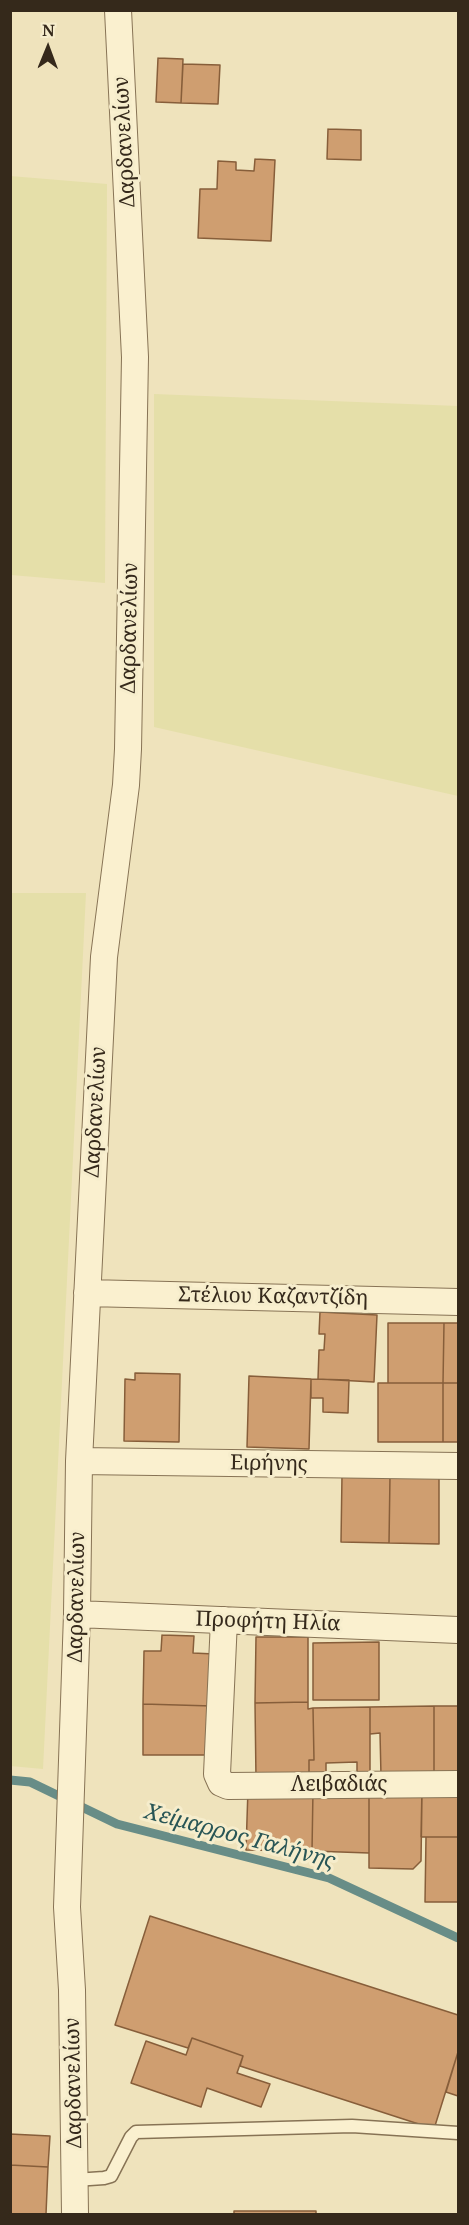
<!DOCTYPE html>
<meta charset="utf-8">
<style>
body{margin:0}
#map{position:relative;width:469px;height:2225px;overflow:hidden;background:#efe3bc;font-family:"Noto Serif",serif}
canvas{display:block}
.frame{position:absolute;inset:0;border:12px solid #35291b;pointer-events:none}
.north{position:absolute;left:18px;top:18px;width:60px;height:60px;-webkit-text-stroke:4px #f6edcc;paint-order:stroke;rotate:1deg;font-size:16px;font-weight:700;line-height:24px;text-align:center;color:#35291b}
.north::after{content:'';display:block;margin:auto;width:21px;height:27px;background:#35291b;clip-path:polygon(50% 0,100% 100%,50% 72%,0 100%)}
</style>
<div id="map">
<canvas width="469" height="2225"></canvas>
<div class="frame"></div>
<div class="north">N</div>
</div>
<script>
const c = document.querySelector('canvas').getContext('2d');
c.lineJoin = 'round';
function paint(path, color) {
  c.fillStyle = color;
  c.fill(path, 'evenodd');
}
function toPath(rows) {
  const path = new Path2D();
  for (const r of rows) {
    path.moveTo(r[0], r[1]);
    for (let i = 2; i < r.length; i += 2) path.lineTo(r[i], r[i + 1]);
  }
  return path;
}
function stroke(path, color, width, dash) {
  c.strokeStyle = color;
  c.lineWidth = width;
  c.lineCap = dash ? 'butt' : 'round';
  c.setLineDash(dash || []);
  c.stroke(path);
}
function drawText(font, color, halo, rows, align = 'center') {
  c.font = font + ' "Noto Serif",serif';
  c.lineWidth = 6;
  c.setLineDash([]);
  c.textBaseline = 'middle';
  c.strokeStyle = halo;
  c.fillStyle = color;
  for (const [text, x, y, turn = 0] of rows) {
    c.save();
    c.translate(x, y);
    c.rotate((+turn || 0) * Math.PI / 180);
    c.textAlign = isNaN(turn) ? turn : align;
    if (halo) c.strokeText(text, 0, 0);
    c.fillText(text, 0, 0);
    c.restore();
  }
}
const farmland = toPath([
 [10,176,107,184,105,583,11,575],
 [154,394,458,406,458,796,154,727],
 [11,893,86,893,43,1769,10,1766]
]);
const stream = toPath([
 [10,1780,30,1782,117,1824,329,1878,458,1938]
]);
const building = toPath([
 [158,58,183,59,181,103,156,102,158,58],
 [183,64,220,65,218,104,181,103,183,64],
 [328,129,361,130,361,160,327,159,328,129],
 [255,159,275,160,271,241,198,238,200,189,217,189,218,161,236,162,236,170,254,171,255,159],
 [320,1312,377,1315,374,1382,318,1379,319,1350,324,1350,325,1334,319,1334,320,1312],
 [388,1323,444,1323,443,1383,388,1383,388,1323],
 [444,1323,458,1323,458,1383,443,1383,444,1323],
 [135,1373,180,1374,179,1442,124,1441,125,1379,135,1380,135,1373],
 [249,1376,311,1379,309,1449,247,1447,249,1376],
 [311,1379,349,1380,348,1413,323,1412,323,1398,311,1398,311,1379],
 [378,1383,443,1383,443,1442,378,1442,378,1383],
 [443,1383,458,1383,458,1442,443,1442,443,1383],
 [342,1475,390,1476,389,1543,341,1542,342,1475],
 [390,1476,439,1476,439,1544,389,1543,390,1476],
 [162,1635,194,1636,193,1653,214,1654,212,1706,143,1704,144,1651,161,1651,162,1635],
 [256,1637,308,1637,308,1702,255,1703,256,1637],
 [379,1642,379,1700,313,1700,313,1643,379,1642],
 [308,1702,308,1709,313,1708,314,1760,309,1760,309,1779,256,1779,255,1703,308,1702],
 [143,1704,212,1706,211,1755,143,1755,143,1704],
 [434,1706,458,1706,458,1775,434,1775,434,1706],
 [434,1706,434,1775,381,1776,380,1733,370,1734,370,1707,434,1706],
 [370,1707,370,1773,357,1773,357,1762,326,1763,326,1778,309,1779,309,1760,314,1760,313,1708,370,1707],
 [369,1788,369,1853,312,1851,313,1790,369,1788],
 [422,1788,458,1788,458,1837,421,1837,422,1788],
 [248,1789,313,1790,312,1851,246,1850,248,1789],
 [369,1794,422,1794,421,1861,413,1869,369,1868,369,1794],
 [426,1837,458,1837,458,1902,425,1902,426,1837],
 [150,1916,458,2015,458,2052,434,2129,240,2066,243,2056,192,2038,188,2048,115,2025,150,1916],
 [192,2038,243,2056,237,2073,270,2084,261,2107,207,2088,201,2107,131,2083,146,2041,186,2055,192,2038],
 [458,2052,458,2096,446,2092,458,2052],
 [10,2134,50,2136,48,2167,10,2165,10,2134],
 [10,2165,48,2167,46,2214,10,2214,10,2165],
 [234,2211,316,2211,316,2214,234,2214,234,2211]
]);
const service = toPath([
 [75,2180,104,2178,111,2176,131,2137,136,2132,352,2126,458,2133]
]);
const minor = toPath([
 [87,1293,458,1302],
 [79,1461,458,1466],
 [77,1614,458,1630],
 [224,1620,217,1774,221,1783,228,1786,458,1784],
 [75,2214,72,1990,67,1907,77,1614,79,1461,104,957,126,785,128,749,135,357,118,10]
]);
const streetNames = [
 ["Δαρδανελίων",125,142,-93],
 ["Δαρδανελίων",130,628,-89],
 ["Δαρδανελίων",96,1112,-87],
 ["Στέλιου Καζαντζίδη",273,1297,1],
 ["Ειρήνης",269,1464,1],
 ["Δαρδανελίων",77,1597,-89],
 ["Προφήτη Ηλία",268,1622,2],
 ["Λειβαδιάς",339,1785],
 ["Δαρδανελίων",74,2083,-91]
];
const waterNames = [
 ["Χείμαρρος Γαλήνης",240,1837,15]
];
paint(farmland, '#e5dfa9');
stroke(stream, '#688d87', 9);
paint(building, '#cf9e70');
stroke(building, '#875e3a', 1.5);
stroke(service, '#877355', 15);
stroke(minor, '#877355', 28);
stroke(service, '#faf0cf', 12);
stroke(minor, '#faf0cf', 26);
drawText('21px', '#35291b', '#f6edcc', streetNames);
drawText('italic 22px', '#295656', '#f6edcc', waterNames);
</script>
